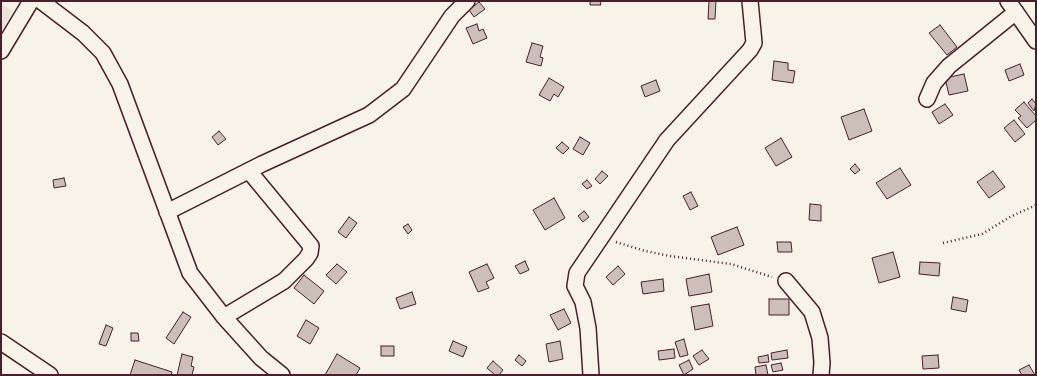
<!DOCTYPE html>
<style>
body{margin:0}
#map{position:relative;width:1037px;height:376px;overflow:hidden;background:#f7f3e8;font-family:Delius,sans-serif}
canvas{display:block}
.frame{position:absolute;inset:0;border:2px solid #4a1f2b;pointer-events:none}
</style>
<div id="map">
<canvas width="1037" height="376"></canvas>
<div class="frame"></div>
</div>
<script>
const c = document.querySelector('canvas').getContext('2d');
c.lineJoin = 'round';
function paint(path, color) {
  c.fillStyle = color;
  c.fill(path, 'evenodd');
}
function toPath(rows) {
  const path = new Path2D();
  for (const r of rows) {
    path.moveTo(r[0], r[1]);
    for (let i = 2; i < r.length; i += 2) path.lineTo(r[i], r[i + 1]);
  }
  return path;
}
function stroke(path, color, width, dash) {
  c.strokeStyle = color;
  c.lineWidth = width;
  c.lineCap = dash ? 'butt' : 'round';
  c.setLineDash(dash || []);
  c.stroke(path);
}
const built = toPath([
 [1,3,23,19,1,49]
]);
const building = toPath([
 [590,1,600,1,601,5,590,5,590,1],
 [709,1,716,1,715,19,708,19,709,1],
 [479,2,485,9,474,17,469,10,479,2],
 [477,24,479,31,483,29,487,38,473,44,466,28,477,24],
 [940,25,957,47,947,55,929,33,940,25],
 [532,43,543,46,540,57,543,58,541,66,526,62,532,43],
 [774,61,788,63,788,70,795,71,793,83,772,80,774,61],
 [1020,64,1024,75,1009,81,1005,70,1020,64],
 [964,74,968,91,949,95,945,78,964,74],
 [549,78,564,87,558,97,554,94,550,101,539,95,549,78],
 [656,80,660,91,645,97,641,86,656,80],
 [1032,99,1036,104,1034,111,1028,103,1032,99],
 [1024,102,1036,116,1036,120,1027,128,1018,118,1021,116,1015,110,1024,102],
 [945,104,953,115,939,124,932,112,945,104],
 [864,109,872,131,849,140,841,117,864,109],
 [1014,120,1025,134,1015,142,1004,128,1014,120],
 [219,131,226,139,218,145,212,137,219,131],
 [580,137,590,143,583,155,573,149,580,137],
 [781,138,792,157,776,166,765,148,781,138],
 [562,142,569,148,563,154,556,148,562,142],
 [855,164,860,170,855,174,850,169,855,164],
 [900,168,911,185,887,199,876,183,900,168],
 [602,171,608,176,600,184,595,179,602,171],
 [993,171,1005,187,989,198,977,182,993,171],
 [64,178,66,186,54,188,53,180,64,178],
 [587,180,592,186,587,189,582,184,587,180],
 [691,192,698,206,690,210,683,196,691,192],
 [554,198,565,218,545,230,533,210,554,198],
 [810,204,821,205,821,221,809,220,810,204],
 [584,211,589,217,583,222,578,216,584,211],
 [349,217,357,223,346,238,338,232,349,217],
 [408,224,412,230,408,234,403,227,408,224],
 [737,227,744,245,718,255,711,237,737,227],
 [777,242,791,242,792,252,778,252,777,242],
 [893,252,900,277,879,283,872,258,893,252],
 [525,261,529,270,520,274,515,266,525,261],
 [920,262,940,263,939,276,919,274,920,262],
 [337,264,347,272,336,284,326,275,337,264],
 [487,264,494,278,486,282,489,288,478,292,469,272,487,264],
 [618,266,625,274,613,285,606,277,618,266],
 [709,274,712,292,689,296,686,279,709,274],
 [304,275,324,291,314,304,294,288,304,275],
 [663,279,664,291,643,294,641,282,663,279],
 [412,292,416,304,400,309,396,298,412,292],
 [953,297,968,300,966,312,951,309,953,297],
 [769,299,789,299,789,315,769,315,769,299],
 [709,304,713,326,695,330,691,307,709,304],
 [564,309,571,323,558,330,550,315,564,309],
 [183,312,191,317,174,344,166,338,183,312],
 [306,320,319,328,310,344,297,336,306,320],
 [106,325,113,328,106,346,99,344,106,325],
 [131,333,138,333,139,341,131,341,131,333],
 [684,339,688,355,680,357,675,342,684,339],
 [453,341,467,347,463,357,449,351,453,341],
 [560,341,563,359,549,362,546,344,560,341],
 [381,346,394,346,394,356,381,356,381,346],
 [674,349,675,358,659,360,658,351,674,349],
 [702,350,709,359,699,365,693,356,702,350],
 [787,350,788,358,772,360,771,353,787,350],
 [182,354,193,357,191,366,194,367,192,375,177,375,182,354],
 [337,354,360,368,356,375,325,375,337,354],
 [519,355,526,361,522,366,515,360,519,355],
 [768,355,769,362,759,363,758,357,768,355],
 [938,355,939,368,923,369,922,356,938,355],
 [135,360,172,372,171,375,130,375,135,360],
 [689,360,693,369,684,375,679,365,689,360],
 [493,361,503,370,499,375,495,375,487,368,493,361],
 [781,363,783,370,773,372,771,365,781,363],
 [766,365,768,375,756,375,755,367,766,365],
 [1029,365,1035,375,1022,375,1019,370,1029,365]
]);
const path = toPath([
 [616,242,645,251,670,256,731,264,772,277],
 [943,243,982,234,1010,217,1036,205]
]);
const minor = toPath([
 [41,1,83,33,103,53,120,84,190,273,224,317,261,358,282,375],
 [1008,1,1036,41],
 [1,51,31,1],
 [927,99,934,83,949,66,1016,12],
 [167,212,262,164,369,115,403,89,452,16,467,1],
 [786,281,812,312,820,338,822,363,821,375],
 [224,317,284,281,306,259,310,253,311,246,249,171],
 [1,342,50,375],
 [591,375,588,328,583,302,575,286,577,273,667,140,750,50,754,43,750,1]
]);
paint(built, '#eae3da');
paint(building, '#ccbfb9');
stroke(building, '#4a1f2b', 1);
stroke(minor, '#4a1f2b', 18);
stroke(path, '#4a1f2b', 2.5, [1, 3]);
stroke(minor, '#f7f3e8', 15);
</script>
